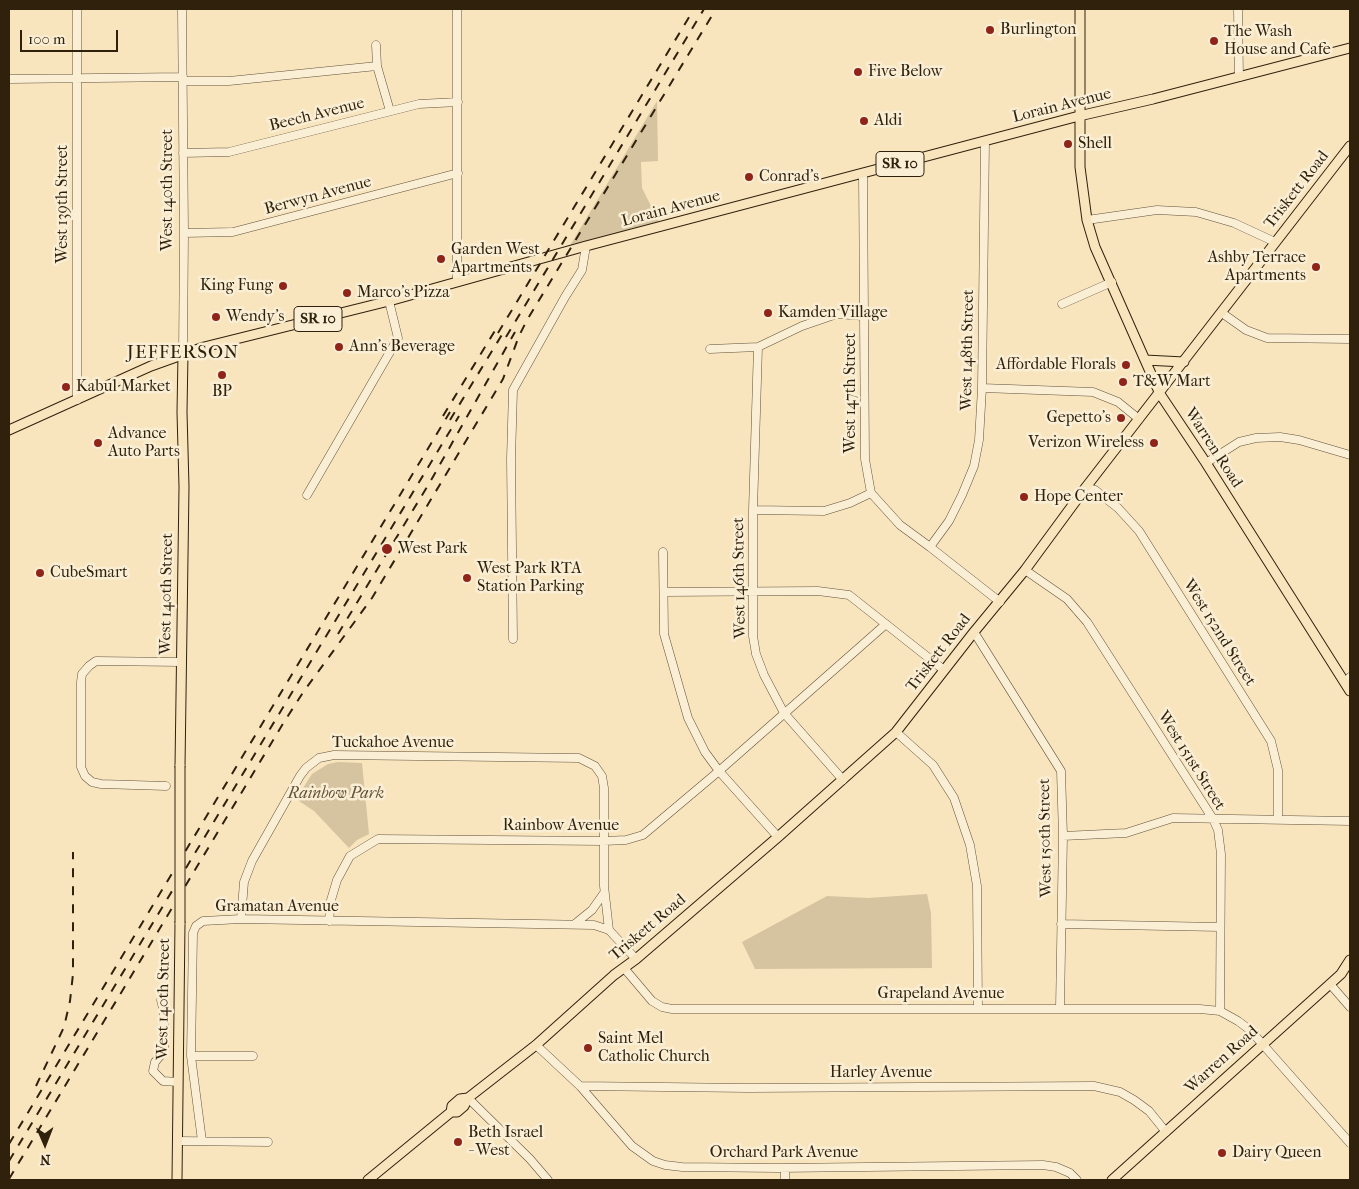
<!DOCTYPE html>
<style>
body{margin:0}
#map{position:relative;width:1359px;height:1189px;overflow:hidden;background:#f8e5be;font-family:"IM FELL French Canon",serif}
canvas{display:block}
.frame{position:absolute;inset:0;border:10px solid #30210d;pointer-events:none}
.north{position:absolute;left:20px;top:1119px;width:50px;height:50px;-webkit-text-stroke:4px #faeed5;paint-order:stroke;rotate:179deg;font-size:14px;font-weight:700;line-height:20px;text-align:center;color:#30210d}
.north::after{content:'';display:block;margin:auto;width:18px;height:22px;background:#30210d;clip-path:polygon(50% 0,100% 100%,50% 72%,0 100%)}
.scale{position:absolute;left:20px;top:30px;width:98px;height:22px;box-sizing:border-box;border:2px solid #30210d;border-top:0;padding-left:6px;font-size:15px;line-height:18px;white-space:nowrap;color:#30210d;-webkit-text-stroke:4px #faeed5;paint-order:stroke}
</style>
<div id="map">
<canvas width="1359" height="1189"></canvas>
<div class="frame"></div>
<div class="north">N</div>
<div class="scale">100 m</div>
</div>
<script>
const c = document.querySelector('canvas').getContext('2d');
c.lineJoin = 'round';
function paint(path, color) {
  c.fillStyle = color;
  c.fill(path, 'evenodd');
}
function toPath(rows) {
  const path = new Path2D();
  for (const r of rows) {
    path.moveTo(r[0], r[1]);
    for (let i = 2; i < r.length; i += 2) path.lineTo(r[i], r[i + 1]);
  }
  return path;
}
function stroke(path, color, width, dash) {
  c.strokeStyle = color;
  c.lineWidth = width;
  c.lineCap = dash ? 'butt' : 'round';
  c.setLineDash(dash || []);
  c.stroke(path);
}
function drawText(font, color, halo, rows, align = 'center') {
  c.font = font + ' "IM FELL French Canon",serif';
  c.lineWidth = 5;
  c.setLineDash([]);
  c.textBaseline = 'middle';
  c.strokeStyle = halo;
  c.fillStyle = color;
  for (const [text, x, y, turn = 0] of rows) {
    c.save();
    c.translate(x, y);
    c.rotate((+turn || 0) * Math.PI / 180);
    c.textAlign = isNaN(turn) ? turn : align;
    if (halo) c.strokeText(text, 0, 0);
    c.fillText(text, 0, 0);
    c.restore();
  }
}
const green = toPath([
 [657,101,658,161,641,162,642,188,660,224,569,247],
 [338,762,362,763,369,834,357,840,349,848,314,811,296,799,312,774,328,764],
 [927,894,931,913,932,968,755,969,742,942,827,896,868,898]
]);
const minor = toPath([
 [182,9,184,233,183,354],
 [457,9,457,282],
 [1238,9,1239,77],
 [376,45,377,66,390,111],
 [9,79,183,77],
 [183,81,229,81,377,66],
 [183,153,229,152,419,104,458,102],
 [863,174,865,459,871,493,900,525,930,547,1000,602],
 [1087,220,1157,210,1196,212,1234,223,1275,242],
 [184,233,233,232,458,173],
 [1062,304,1112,282],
 [1222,313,1246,330,1267,338,1350,339],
 [758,347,753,510,753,636,756,654,764,675,784,713,843,780],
 [710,349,758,347,802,326,837,314,864,316],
 [982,388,1093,392,1118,402,1139,419],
 [77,400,77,9],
 [1206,463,1239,442,1256,438,1280,437,1299,440,1350,455],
 [1086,487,1095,490,1118,508,1139,531,1271,741,1278,770,1278,820],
 [307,495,398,338,389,301],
 [753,510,824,511,850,503,871,493],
 [930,547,949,521,962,495,974,466,979,440,982,388,985,141],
 [663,552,664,634,688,718,705,752,719,771,778,837],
 [1025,570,1067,599,1087,622,1213,819,1218,830,1221,854,1220,1011],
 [664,592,818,591,849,595,944,670],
 [974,632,1061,771,1063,836,1060,1008],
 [513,639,511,459,513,390,565,297,582,270,586,246],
 [1345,682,1350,677],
 [896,732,933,765,954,798,970,845,977,886,978,1008],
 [166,786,101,784,92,782,85,776,81,767,81,682,82,674,89,666,96,661,181,662],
 [1063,836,1126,833,1173,818,1350,821],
 [241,919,244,882,252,861,300,776,306,768,319,758,334,755,579,758,595,766,602,776,604,788,604,886,609,930],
 [329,921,331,900,337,880,350,856,378,839,604,841,626,840,643,835,719,771,886,624],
 [576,923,592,910,604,893],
 [1061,924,1220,927],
 [624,968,652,1001,662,1007,672,1009,1200,1009,1220,1011,1238,1021,1250,1030,1350,1143],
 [1330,984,1350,1007],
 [161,1000,164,1012,164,1047,161,1055,155,1062,153,1071,163,1081,178,1082],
 [536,1045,580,1086,632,1146,653,1161,665,1165,682,1167,778,1168,1043,1165,1056,1167,1070,1173,1077,1180],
 [191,1056,253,1056],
 [580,1086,748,1088,1094,1086,1120,1092,1134,1100,1149,1111,1166,1132],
 [468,1098,530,1159,548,1180],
 [178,1141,268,1142],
 [202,1141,191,1056,193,933,196,926,203,921,241,919,594,925,609,930,636,959],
 [785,1180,785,1168]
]);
const major = toPath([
 [1080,9,1080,167,1087,220,1095,247,1160,394,1206,463,1350,691],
 [1145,360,1184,362],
 [9,430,151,366,204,347,389,301,586,246,1079,116,1153,99,1350,48],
 [180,766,184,487,182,412,183,354],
 [451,1112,452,1106,460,1099,468,1098],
 [177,1180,180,923],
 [368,1180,451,1112,457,1112,464,1106,468,1098,536,1045,614,975,636,959,778,837,896,732,974,632,1025,570,1086,487,1350,146],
 [1112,1180,1330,984,1341,974,1350,960]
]);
const rail = toPath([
 [498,333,694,9],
 [506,337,704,9],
 [443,416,499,324],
 [450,420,506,328],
 [338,634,430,482,515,332],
 [36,1086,64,1027,70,1001,73,974,73,852],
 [9,1144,450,412],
 [9,1161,459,416],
 [9,1179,284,722,304,691,372,598,503,379,519,336,527,320,716,9]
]);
const majorBridge = toPath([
 [180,923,180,766]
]);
const markers = [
 [990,30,5,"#8f2418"],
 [1214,41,5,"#8f2418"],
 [858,72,5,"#8f2418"],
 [864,121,5,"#8f2418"],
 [1068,144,5,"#8f2418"],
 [749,177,5,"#8f2418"],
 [441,259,5,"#8f2418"],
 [1316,267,5,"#8f2418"],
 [283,286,5,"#8f2418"],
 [347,293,5,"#8f2418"],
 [768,313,5,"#8f2418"],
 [216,317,5,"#8f2418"],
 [339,347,5,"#8f2418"],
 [1126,365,5,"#8f2418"],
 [222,375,5,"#8f2418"],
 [1123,382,5,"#8f2418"],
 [66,387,5,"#8f2418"],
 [1121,418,5,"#8f2418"],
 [98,443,5,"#8f2418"],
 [1154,443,5,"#8f2418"],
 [1024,497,5,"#8f2418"],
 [387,549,6,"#8f2418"],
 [40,573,5,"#8f2418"],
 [467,578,5,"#8f2418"],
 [588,1048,5,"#8f2418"],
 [458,1142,5,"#8f2418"],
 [1222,1153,5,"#8f2418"]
];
const shields = [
 [900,164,48],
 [318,319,48]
];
const shieldNames = [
 ["SR 10",900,164],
 ["SR 10",318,319]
];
const poiNames = [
 ["Burlington",1000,30],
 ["The Wash",1224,32],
 ["House and Cafe",1224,50],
 ["Five Below",868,72],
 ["Aldi",874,121],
 ["Shell",1078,144],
 ["Conrad's",759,177],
 ["Garden West",451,250],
 ["Apartments",451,268],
 ["Ashby Terrace",1306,258,"right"],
 ["Apartments",1306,276,"right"],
 ["King Fung",273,286,"right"],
 ["Marco's Pizza",357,293],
 ["Kamden Village",778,313],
 ["Wendy's",226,317],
 ["Ann's Beverage",349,347],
 ["Affordable Florals",1116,365,"right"],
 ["T&W Mart",1133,382],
 ["Kabul Market",76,387],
 ["BP",222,392,"center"],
 ["Gepetto's",1111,418,"right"],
 ["Advance",108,434],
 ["Auto Parts",108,452],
 ["Verizon Wireless",1144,443,"right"],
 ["Hope Center",1034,497],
 ["West Park",398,549],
 ["West Park RTA",477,569],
 ["Station Parking",477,587],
 ["CubeSmart",50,573],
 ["Saint Mel",598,1039],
 ["Catholic Church",598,1057],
 ["Beth Israel",468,1133],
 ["- West",468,1151],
 ["Dairy Queen",1232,1153]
];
const streetNames = [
 ["Lorain Avenue",1062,106,-14],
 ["Beech Avenue",317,115,-14],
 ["West 140th Street",168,190,-90],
 ["Triskett Road",1297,190,-52],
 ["Berwyn Avenue",318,196,-15],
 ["West 139th Street",63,204,-90],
 ["Lorain Avenue",671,209,-15],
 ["West 148th Street",968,350,-89],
 ["West 147th Street",851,393,-90],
 ["Warren Road",1213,448,57],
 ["West 146th Street",740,578,-91],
 ["West 140th Street",167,594,-89],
 ["West 152nd Street",1219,633,58],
 ["Triskett Road",939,653,-52],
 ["Tuckahoe Avenue",393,743],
 ["West 151st Street",1191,761,58],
 ["Rainbow Avenue",561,826],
 ["West 150th Street",1046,838,-91],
 ["Gramatan Avenue",277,907],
 ["Triskett Road",648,928,-40],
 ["Grapeland Avenue",941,994],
 ["West 140th Street",164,999,-89],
 ["Warren Road",1222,1060,-42],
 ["Harley Avenue",881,1073],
 ["Orchard Park Avenue",784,1153]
];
const parkNames = [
 ["Rainbow Park",336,794]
];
const quarterNames = [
 ["JEFFERSON",183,353]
];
paint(green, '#d6c4a0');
stroke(minor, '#625239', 9);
stroke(major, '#30210d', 11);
stroke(minor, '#faeed5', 8);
stroke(major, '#f8e5be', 9);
stroke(rail, '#30210d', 2, [9, 9]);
stroke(majorBridge, '#30210d', 11, []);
stroke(majorBridge, '#f8e5be', 9);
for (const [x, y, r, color] of markers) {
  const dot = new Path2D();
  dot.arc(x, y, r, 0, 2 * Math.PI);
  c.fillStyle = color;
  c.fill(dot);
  stroke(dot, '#faeed5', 2);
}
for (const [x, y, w] of shields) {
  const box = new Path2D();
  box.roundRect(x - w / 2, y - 12.5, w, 25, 4);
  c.fillStyle = '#faeed5';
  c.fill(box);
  stroke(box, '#30210d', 1);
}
drawText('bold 15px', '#30210d', null, shieldNames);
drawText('16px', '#30210d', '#faeed5', poiNames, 'left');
drawText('16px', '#30210d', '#faeed5', streetNames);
drawText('italic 16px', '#625239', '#faeed5', parkNames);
c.letterSpacing = '1px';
drawText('19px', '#30210d', '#faeed5', quarterNames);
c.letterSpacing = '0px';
</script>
